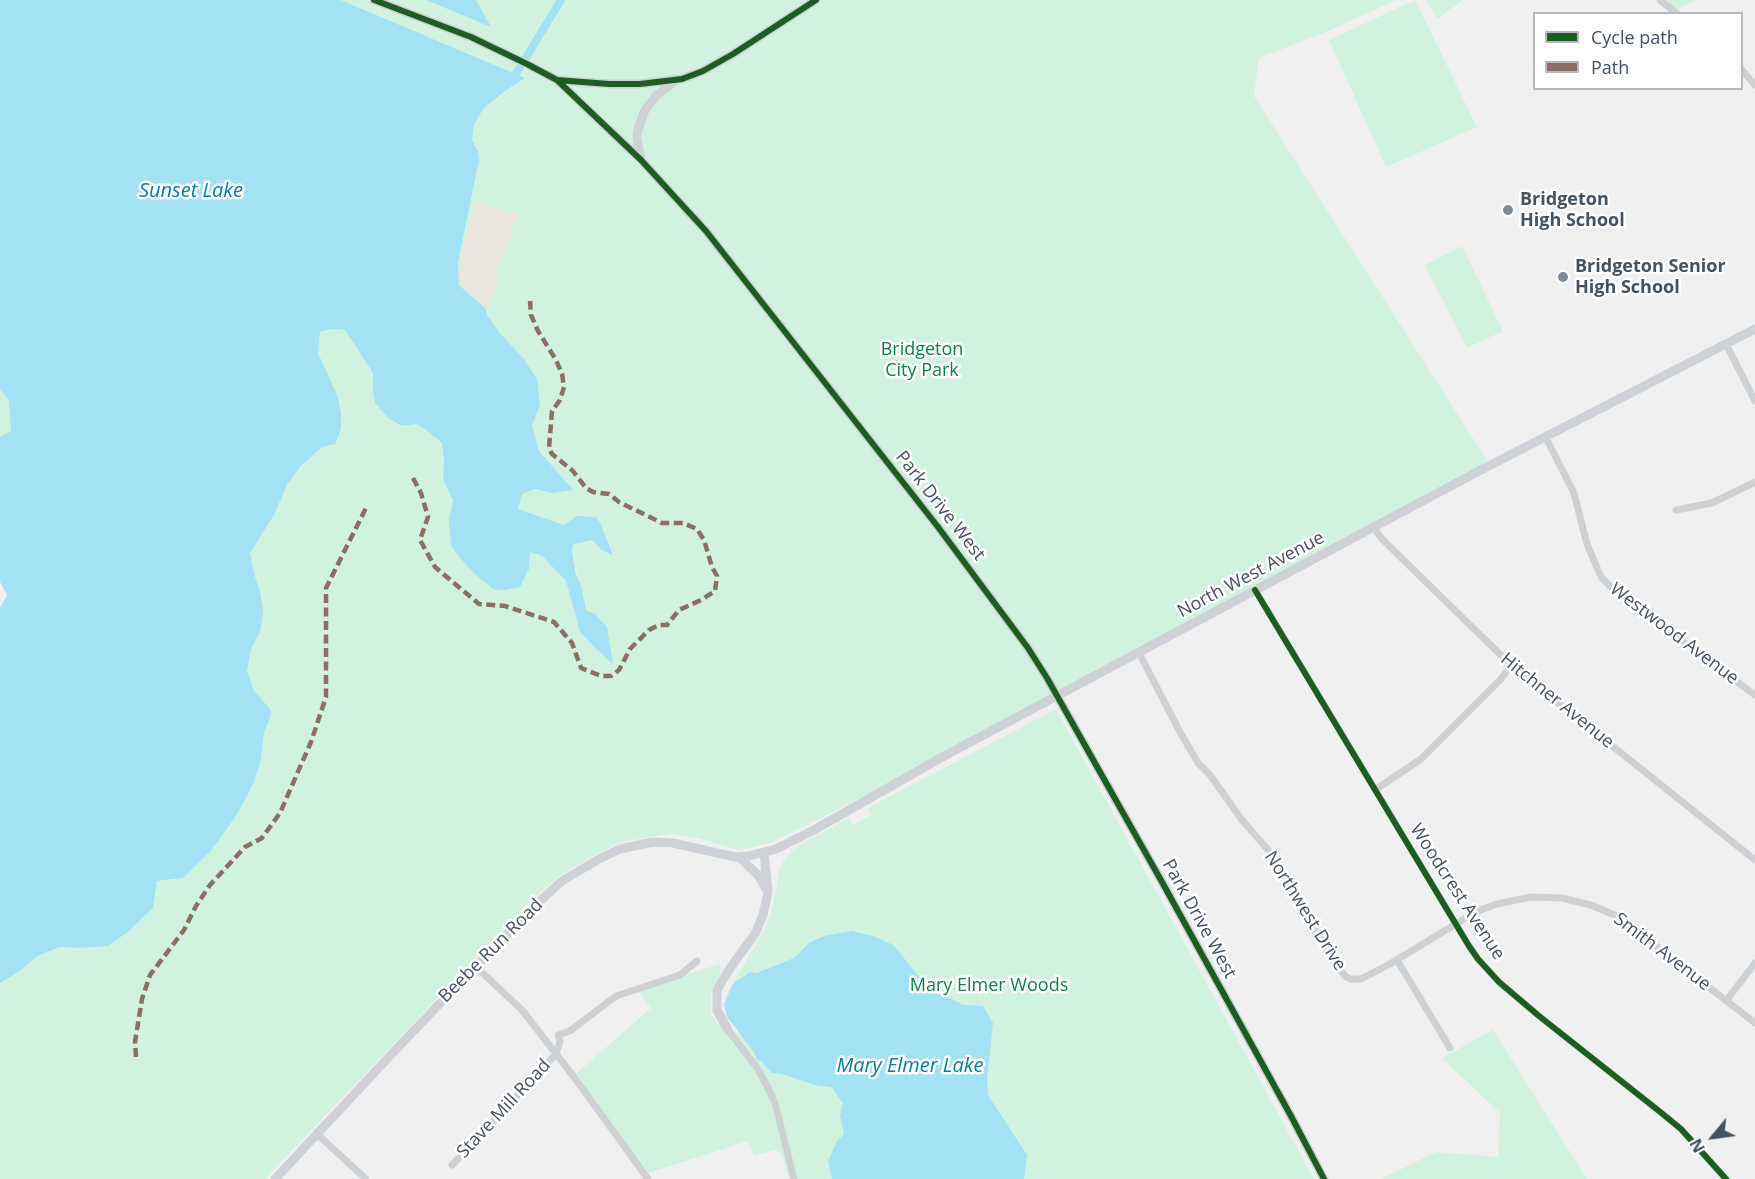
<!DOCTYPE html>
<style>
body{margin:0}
#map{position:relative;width:1755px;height:1179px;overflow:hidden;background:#f1f0f0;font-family:"Open Sans",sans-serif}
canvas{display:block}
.legend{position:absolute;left:1533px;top:12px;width:210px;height:78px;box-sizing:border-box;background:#fff;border:2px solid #b5babf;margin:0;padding:8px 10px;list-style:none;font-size:18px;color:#45525f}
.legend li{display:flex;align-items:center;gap:12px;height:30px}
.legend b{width:30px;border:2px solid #b5babf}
.north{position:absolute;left:1683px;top:1107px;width:60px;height:60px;-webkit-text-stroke:4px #fff;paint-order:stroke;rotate:241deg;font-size:16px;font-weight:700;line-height:24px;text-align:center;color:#45525f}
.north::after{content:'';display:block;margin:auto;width:21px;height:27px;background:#45525f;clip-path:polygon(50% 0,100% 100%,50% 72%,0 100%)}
</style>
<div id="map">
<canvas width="1755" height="1179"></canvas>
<ul class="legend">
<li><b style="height:8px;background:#1b5e20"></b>Cycle path</li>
<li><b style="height:8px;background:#8d6e63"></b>Path</li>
</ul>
<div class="north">N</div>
</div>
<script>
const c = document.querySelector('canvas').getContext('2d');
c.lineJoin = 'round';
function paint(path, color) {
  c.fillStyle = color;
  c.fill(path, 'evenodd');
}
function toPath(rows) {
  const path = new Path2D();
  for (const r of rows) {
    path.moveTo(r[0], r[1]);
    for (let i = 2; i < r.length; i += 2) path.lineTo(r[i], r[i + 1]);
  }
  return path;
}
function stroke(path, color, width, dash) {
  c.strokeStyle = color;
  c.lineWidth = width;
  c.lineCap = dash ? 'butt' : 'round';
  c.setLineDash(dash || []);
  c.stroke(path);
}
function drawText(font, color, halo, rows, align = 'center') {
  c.font = font + ' "Open Sans",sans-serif';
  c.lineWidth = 5;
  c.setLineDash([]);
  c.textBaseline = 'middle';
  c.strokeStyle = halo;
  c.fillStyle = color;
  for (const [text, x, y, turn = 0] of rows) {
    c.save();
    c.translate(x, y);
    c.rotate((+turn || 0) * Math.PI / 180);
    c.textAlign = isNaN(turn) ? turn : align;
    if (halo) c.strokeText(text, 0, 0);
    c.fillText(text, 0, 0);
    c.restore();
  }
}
const green = toPath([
 [341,0,1396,0,1326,32,1259,58,1254,96,1490,465,946,755,773,842,751,848,736,849,692,837,673,834,660,835,623,842,604,850,570,869,559,876,526,905,265,1179,0,1179,0,983,20,971,37,956,60,947,80,948,108,946,153,908,157,881,183,878,211,851,236,816,261,760,264,732,269,721,271,710,254,691,247,671,251,649,260,632,260,592,254,573,250,553,274,515,287,485,300,467,322,447,335,444,341,429,341,414,325,368,318,353,320,332,331,329,345,330,373,373,373,391,402,426,416,424,425,429,442,443,444,463,443,479,453,501,450,519,476,575,493,589,530,552,542,556,566,581,580,632,593,646,613,663,595,614,586,610,572,552,573,544,593,540,601,550,613,554,601,525,595,517,564,525,518,509,521,494,535,489,552,493,572,490,539,451,531,425,540,406,524,359,500,333,487,315,486,309,459,285,458,262,478,151,472,140,474,124,484,108,525,78],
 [1415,0,1477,127,1386,167,1329,40],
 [1426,0,1463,0,1437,19],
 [1660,0,1695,0,1674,12],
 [1462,246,1503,331,1467,348,1425,265],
 [0,390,9,400,11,431,0,437],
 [1056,709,1314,1179,789,1179,782,1155,777,1150,754,1155,748,1141,645,1174,572,1077,651,1008,636,989,720,964,721,973,711,991,711,1014,718,1025,743,1035,726,1003,727,993,766,927,774,902,779,870,784,860,792,851,799,845,849,818,853,825,871,815,868,808],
 [1493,1030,1587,1179,1381,1179,1436,1152,1498,1157,1500,1113,1442,1058]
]);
const sand = toPath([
 [475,203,518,214,497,270,496,277,499,283,487,308,472,296,460,284,459,263]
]);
const water = toPath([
 [0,0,341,0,525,78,504,92,484,108,474,124,472,140,478,151,479,160,458,262,459,285,486,309,487,315,500,333,524,359,537,379,540,406,532,425,539,451,573,490,552,493,535,489,522,494,518,509,564,525,577,516,596,517,601,525,613,555,601,550,593,540,573,544,572,552,576,574,581,585,586,610,595,614,607,627,613,664,593,646,580,632,566,581,542,556,530,552,529,569,520,587,504,590,493,589,476,575,463,561,451,546,449,519,453,501,443,479,444,462,442,443,425,429,416,424,402,426,388,418,375,403,373,391,373,373,345,330,331,329,320,332,318,353,338,397,341,414,341,429,335,444,322,447,300,467,287,485,274,515,250,553,254,573,260,592,263,610,260,632,251,649,247,671,254,691,271,710,269,721,264,732,261,760,253,784,236,816,211,851,183,878,157,881,153,908,129,931,108,946,80,948,60,947,37,956,20,971,0,983,0,608,7,595,0,582,0,437,11,431,9,400,0,390],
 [426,0,476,0,491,27,477,21],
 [852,931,876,937,893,945,917,974,935,992,964,1005,983,1006,993,1023,987,1080,988,1095,1027,1155,1024,1179,832,1179,828,1161,837,1141,844,1134,840,1115,843,1104,832,1087,815,1085,782,1074,772,1073,762,1062,757,1060,754,1052,727,1017,724,1004,733,984,750,972,757,973,794,958,809,943,824,936]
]);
const canal = toPath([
 [516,74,561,0]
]);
const street = toPath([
 [1660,0,1677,14],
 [1742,70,1755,85],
 [1726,344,1755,401],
 [1545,436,1574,493,1587,544,1601,577,1615,591,1755,695],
 [1676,510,1712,503,1755,482],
 [1373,527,1382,539,1511,665,1755,860],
 [1255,590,1469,946,1478,959,1499,982,1539,1016,1659,1111,1681,1129,1726,1179],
 [1139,653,1180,732,1198,763,1210,775,1242,820,1276,859,1333,961,1346,977,1351,979,1361,979,1390,964,1469,916,1483,909,1497,904,1531,897,1562,898,1591,905,1617,916,1755,1023],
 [1375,790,1421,759,1501,679,1511,665],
 [1397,960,1450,1048],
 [475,966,522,1010,574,1077,648,1179],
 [1726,1001,1755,963],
 [728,1030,757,1068,767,1086,775,1103,794,1179],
 [317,1134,366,1179],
 [452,1165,556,1054,560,1041,558,1035,570,1031,616,996,680,975,697,961]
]);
const secondary = toPath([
 [374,0,471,37,527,64,557,80,641,160,706,231,938,527,1028,648,1047,678,1162,882,1291,1116,1324,1179],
 [557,80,609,84,640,84,682,79,703,71,733,54,816,0],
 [641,160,637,139,637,132,645,110,656,96,675,81],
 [739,857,758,875,767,890],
 [728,1030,717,1010,717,990,730,968,755,934,763,915,768,892,764,853],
 [275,1179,402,1043,528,912,562,881,599,859,620,849,653,842,673,843,735,857,749,856,776,849,814,830,946,755,1479,471,1755,329]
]);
const quiet = toPath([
 [413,478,421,493,428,517,420,540,435,567,479,604,505,606,554,622,572,643,581,668,601,676,611,676,619,670,630,649,649,630,659,625,667,625,679,610,701,600,715,591,717,576,712,567,704,540,697,529,683,523,662,523,619,502,609,494,593,492,586,488,573,471,552,454,549,448,552,411,560,400,564,387,562,374,556,360,538,331,531,315,530,301],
 [136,1057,135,1042,142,999,150,975,184,930,196,906,210,885,245,847,262,838,280,813,311,742,326,697,326,588,367,506]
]);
const cycleway = toPath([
 [374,0,471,37,527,64,557,80,641,160,706,231,938,527,1028,648,1047,678,1162,882,1291,1116,1324,1179],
 [557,80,609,84,640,84,682,79,703,71,733,54,816,0],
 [1255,590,1469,946,1478,959,1499,982,1539,1016,1659,1111,1681,1129,1726,1179]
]);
const markers = [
 [1508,210,6,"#818992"],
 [1563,277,6,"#818992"]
];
const poiNames = [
 ["Bridgeton",1520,200],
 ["High School",1520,221],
 ["Bridgeton Senior",1575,267],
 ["High School",1575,288]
];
const parkNames = [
 ["Bridgeton",922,350],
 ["City Park",922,371],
 ["Mary Elmer Woods",989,986]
];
const streetNames = [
 ["Park Drive West",940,506,52],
 ["North West Avenue",1251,575,-28],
 ["Westwood Avenue",1674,634,37],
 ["Hitchner Avenue",1557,701,39],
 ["Woodcrest Avenue",1457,892,57],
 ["Northwest Drive",1305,911,58],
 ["Park Drive West",1199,919,61],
 ["Beebe Run Road",491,951,-45],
 ["Smith Avenue",1662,952,37],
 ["Stave Mill Road",504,1109,-47]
];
const waterNames = [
 ["Sunset Lake",191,191],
 ["Mary Elmer Lake",910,1066]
];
paint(green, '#d2f2e0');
paint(sand, '#e9e6de');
paint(water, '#a3e1f4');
stroke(canal, '#a3e1f4', 8);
stroke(street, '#ced1d4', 7);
stroke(secondary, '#ced1d6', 9);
stroke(quiet, '#8d6e63', 4.5, [9, 4.5]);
stroke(cycleway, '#1b5e20', 6);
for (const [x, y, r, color] of markers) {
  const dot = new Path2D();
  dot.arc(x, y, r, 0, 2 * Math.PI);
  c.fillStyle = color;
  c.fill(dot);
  stroke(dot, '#fff', 2);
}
drawText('bold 18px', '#45525f', '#fff', poiNames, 'left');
drawText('18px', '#0d834c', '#fff', parkNames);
drawText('18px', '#45525f', '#fff', streetNames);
drawText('italic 20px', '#027fa6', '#fff', waterNames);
</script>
